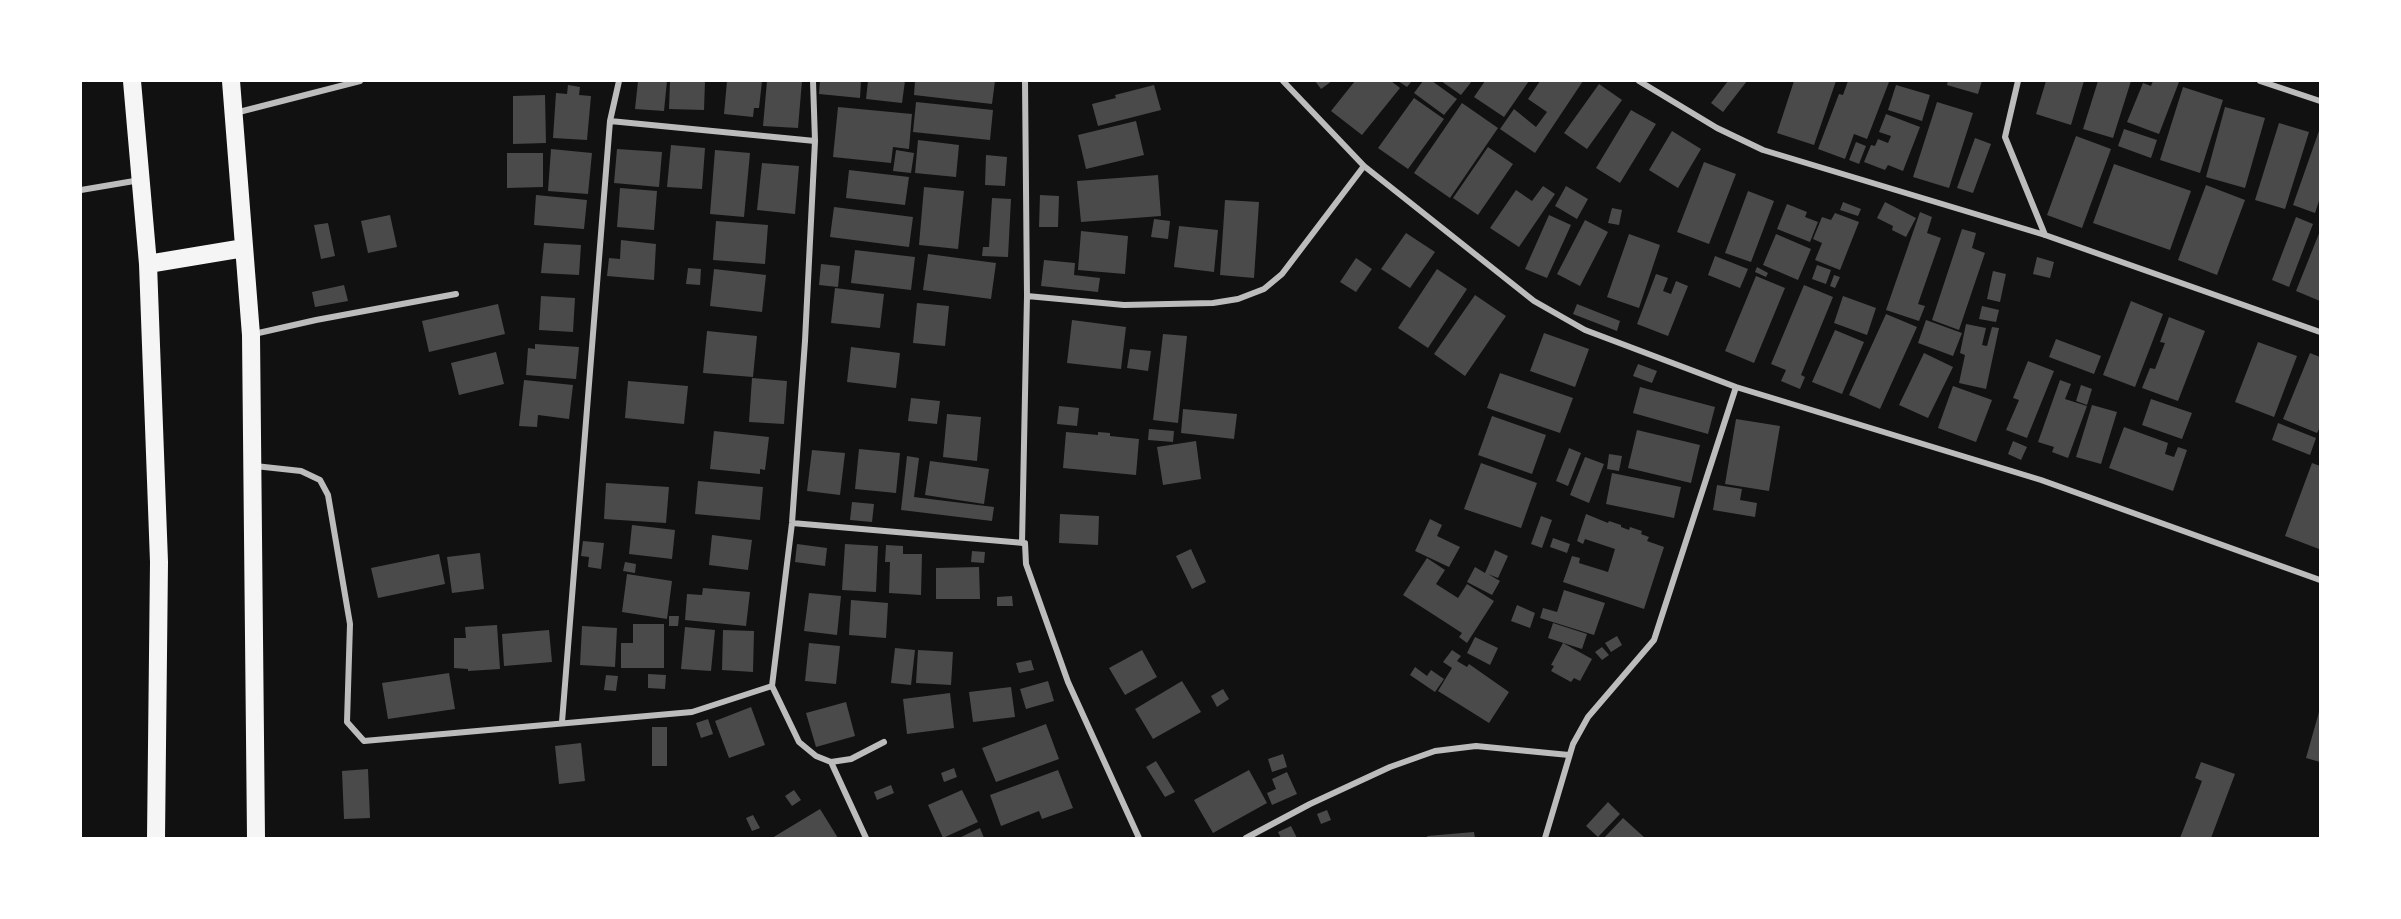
<!DOCTYPE html>
<style>
body{margin:0}
#map{position:relative;width:2401px;height:919px;overflow:hidden;background:#111;font-family:"Golos Text",sans-serif}
canvas{display:block}
.frame{position:absolute;inset:0;border:82px solid #fff;pointer-events:none}
</style>
<div id="map">
<canvas width="2401" height="919"></canvas>
<div class="frame"></div>
</div>
<script>
const c = document.querySelector('canvas').getContext('2d');
c.lineJoin = 'round';
function paint(path, color) {
  c.fillStyle = color;
  c.fill(path, 'evenodd');
}
function toPath(rows) {
  const path = new Path2D();
  for (const r of rows) {
    path.moveTo(r[0], r[1]);
    for (let i = 2; i < r.length; i += 2) path.lineTo(r[i], r[i + 1]);
  }
  return path;
}
function stroke(path, color, width, dash) {
  c.strokeStyle = color;
  c.lineWidth = width;
  c.lineCap = dash ? 'butt' : 'round';
  c.setLineDash(dash || []);
  c.stroke(path);
}
const building = toPath([
 [638,81,667,81,664,111,635,109],
 [670,81,705,81,704,110,669,109],
 [727,81,762,81,759,108,754,108,753,117,724,114],
 [767,81,802,81,798,128,763,126],
 [820,81,861,81,860,98,819,94],
 [868,81,905,81,902,103,866,99],
 [915,81,995,81,992,104,914,95],
 [1315,81,1332,81,1321,89],
 [1355,81,1391,81,1400,88,1362,135,1331,111],
 [1398,81,1412,81,1407,87],
 [1423,81,1432,81,1457,99,1444,115,1414,93],
 [1441,81,1472,81,1461,95],
 [1485,81,1529,81,1504,117,1474,97],
 [1540,81,1583,81,1535,153,1500,129,1514,109,1536,127,1547,112,1528,99],
 [1728,81,1747,81,1723,112,1711,103],
 [1794,81,1836,81,1814,145,1777,133],
 [1848,81,1889,82,1867,139,1854,134,1845,159,1818,149,1839,94,1843,95],
 [1948,81,1982,81,1978,94,1947,85],
 [2046,81,2084,81,2071,125,2036,114],
 [2098,81,2131,81,2113,138,2083,129],
 [2153,81,2179,82,2159,134,2127,122,2143,83,2151,86],
 [1599,84,1622,100,1587,149,1564,133],
 [568,85,580,87,579,95,591,96,587,140,553,138,556,93,567,94],
 [1154,85,1161,110,1098,126,1092,104,1116,98,1115,95],
 [1896,85,1930,95,1922,121,1888,110],
 [2183,87,2223,100,2200,173,2160,160],
 [545,95,546,143,513,144,513,96],
 [1414,98,1444,119,1408,169,1378,148],
 [916,102,993,110,990,140,913,132],
 [1937,102,1973,113,1949,188,1913,177],
 [1462,103,1498,128,1450,198,1414,173],
 [838,107,912,114,909,149,893,147,891,163,833,157],
 [2225,107,2265,118,2245,188,2206,177],
 [1631,110,1656,124,1620,183,1596,168],
 [1886,114,1920,127,1903,171,1888,165,1885,170,1864,162,1871,145,1875,146,1878,139,1888,143,1891,136,1879,132],
 [1136,121,1144,155,1086,169,1078,135],
 [2279,123,2309,132,2285,209,2255,200],
 [2320,128,2320,198,2315,213,2293,205],
 [2124,129,2157,140,2151,158,2118,146],
 [1672,131,1701,149,1678,188,1649,170],
 [2076,136,2111,149,2082,228,2047,215],
 [1975,138,1991,144,1973,193,1957,188],
 [918,140,959,145,956,177,915,173],
 [1856,142,1866,146,1859,164,1849,160],
 [671,145,705,148,702,189,667,187],
 [1488,147,1513,164,1478,215,1453,198],
 [551,149,592,153,588,194,548,191],
 [617,149,662,152,659,187,614,183],
 [715,150,750,153,744,217,710,214],
 [896,150,914,153,911,173,893,171],
 [507,153,543,153,543,187,507,188],
 [986,155,1007,157,1005,186,985,185],
 [1704,162,1736,174,1709,244,1677,232],
 [762,163,799,166,795,214,757,210],
 [2114,164,2191,191,2170,250,2093,223],
 [849,170,909,177,905,205,846,198],
 [1158,175,1161,216,1081,222,1077,181],
 [2206,185,2245,200,2217,275,2178,260],
 [1543,186,1555,194,1519,247,1490,228,1516,190,1532,201],
 [1566,186,1588,199,1577,219,1555,206],
 [924,187,964,191,958,249,919,245],
 [620,188,657,191,654,230,617,227],
 [1748,191,1774,201,1751,262,1725,253],
 [536,195,587,200,584,229,534,225],
 [1040,195,1059,196,1058,227,1039,227],
 [992,198,1011,199,1008,257,982,256,983,247,989,247],
 [1225,200,1259,202,1254,278,1220,275],
 [1843,202,1861,209,1858,216,1840,210],
 [1885,202,1916,218,1906,237,1892,230,1893,226,1877,218],
 [1787,204,1807,212,1805,217,1818,222,1810,242,1777,229],
 [834,207,913,217,909,247,830,237],
 [1612,208,1622,210,1619,225,1608,223],
 [1920,212,1932,217,1927,233,1941,238,1918,304,1925,306,1919,321,1886,310],
 [1835,213,1859,222,1840,270,1815,260,1822,243,1813,239,1822,217,1831,220],
 [390,215,397,247,368,253,361,221],
 [1549,215,1571,225,1547,278,1525,269],
 [2296,217,2313,224,2289,287,2272,280],
 [1154,219,1170,221,1168,239,1151,237],
 [1585,220,1608,232,1580,286,1557,274],
 [716,221,768,225,765,264,713,260],
 [328,223,335,256,321,259,314,225],
 [1179,226,1218,230,1214,272,1174,267],
 [1962,229,1976,233,1972,248,1985,253,1959,330,1932,320],
 [1081,231,1128,236,1125,274,1078,270],
 [2320,231,2320,301,2296,291],
 [1406,233,1435,252,1410,288,1381,269],
 [1629,234,1660,245,1639,308,1607,297],
 [1776,234,1811,249,1798,280,1763,265],
 [621,240,656,244,654,280,607,276,609,258,620,259],
 [544,243,581,245,579,275,541,273],
 [855,250,915,257,911,290,851,283],
 [928,254,996,263,991,299,923,290],
 [1715,256,1748,269,1740,288,1708,275],
 [2037,257,2054,262,2050,278,2033,274],
 [1356,258,1372,269,1356,292,1340,282],
 [1044,260,1075,263,1074,275,1100,278,1098,292,1041,286],
 [821,264,840,266,838,287,819,285],
 [1817,265,1831,270,1826,284,1812,279],
 [1757,267,1768,273,1766,277,1755,272],
 [688,268,701,269,700,285,686,284],
 [714,269,766,275,762,312,710,306],
 [1437,269,1467,289,1428,348,1398,328],
 [1993,271,2006,274,2000,302,1987,299],
 [1656,274,1668,278,1663,291,1671,294,1676,281,1688,286,1668,336,1637,324],
 [1834,275,1840,277,1835,288,1830,286],
 [1756,276,1785,288,1754,363,1725,351],
 [344,285,348,301,315,307,312,292],
 [1804,285,1833,297,1801,375,1805,377,1800,389,1781,381,1786,370,1771,364],
 [835,288,884,294,880,328,831,323],
 [1475,295,1506,316,1465,376,1434,354],
 [541,296,575,298,573,332,539,330],
 [1843,296,1876,308,1867,335,1834,323],
 [2131,301,2163,314,2135,387,2103,375],
 [917,303,949,306,945,346,913,343],
 [498,304,505,334,429,352,422,321],
 [1577,304,1620,321,1617,331,1573,314],
 [1982,306,1999,310,1996,322,1979,319],
 [1886,314,1917,327,1880,409,1849,395],
 [2169,317,2205,331,2178,401,2142,388,2150,368,2155,369,2165,343,2160,342],
 [1072,320,1126,327,1121,369,1067,363],
 [1926,320,1962,333,1953,356,1918,343],
 [1966,324,1986,328,1982,345,1987,346,1992,327,1999,328,1986,389,1959,383,1965,355,1960,353],
 [1835,330,1864,342,1842,394,1812,382],
 [707,331,757,336,753,377,703,373],
 [1544,333,1589,349,1575,387,1530,371],
 [1163,334,1187,336,1178,423,1153,420],
 [2056,339,2101,356,2094,374,2049,357],
 [2258,342,2297,356,2274,417,2235,402],
 [535,344,579,347,576,379,526,375,528,348,535,349],
 [851,347,900,353,896,388,847,382],
 [1130,349,1151,351,1148,371,1127,368],
 [496,352,504,384,459,395,451,363],
 [1924,353,1953,367,1928,418,1899,405],
 [2310,353,2320,357,2320,427,2317,433,2283,419],
 [2028,361,2054,371,2027,438,2006,430,2019,400,2013,398],
 [1638,364,1657,371,1652,383,1633,376],
 [1500,373,1573,398,1560,433,1487,408],
 [752,378,787,381,784,424,749,422],
 [524,380,573,385,569,419,538,415,537,427,519,426],
 [2060,380,2071,384,2065,399,2087,406,2068,458,2052,452,2054,447,2038,442],
 [628,381,688,386,684,424,625,418],
 [2081,385,2092,389,2087,405,2076,401],
 [1953,386,1992,400,1976,442,1938,428],
 [1640,387,1715,407,1708,434,1633,413],
 [911,398,940,401,937,424,908,421],
 [2151,399,2192,413,2182,439,2142,425],
 [2092,405,2117,412,2101,464,2076,457],
 [1059,406,1079,408,1077,426,1057,424],
 [1183,409,1237,414,1234,439,1181,433],
 [947,414,981,417,977,461,943,457],
 [1492,416,1546,435,1532,474,1478,455],
 [1736,419,1780,426,1769,491,1725,484],
 [2278,423,2316,438,2310,455,2272,440],
 [2124,427,2168,443,2165,454,2174,457,2178,447,2187,450,2173,491,2109,468],
 [1149,429,1174,431,1173,442,1148,440],
 [1637,430,1700,445,1691,483,1628,468],
 [714,431,769,437,765,470,760,469,760,474,710,469],
 [1066,432,1098,435,1098,432,1110,433,1110,436,1139,439,1136,475,1063,468],
 [1196,441,1201,479,1163,485,1157,447],
 [2013,441,2027,447,2021,460,2008,454],
 [1569,448,1581,453,1568,486,1556,481],
 [859,449,900,453,896,493,855,489],
 [812,450,845,453,840,495,807,491],
 [1609,454,1622,456,1619,471,1607,469],
 [907,456,919,458,914,497,994,507,992,521,901,510],
 [1585,457,1604,464,1589,503,1570,495],
 [930,461,989,469,984,504,925,495],
 [1481,463,1537,483,1521,528,1464,509],
 [2312,463,2320,466,2319,549,2285,536],
 [1612,473,1681,487,1674,518,1606,504],
 [698,481,763,487,760,520,695,514],
 [606,483,669,487,666,523,604,519],
 [1717,485,1742,489,1740,500,1757,503,1755,517,1713,510],
 [852,502,874,504,872,522,850,520],
 [1060,514,1099,516,1098,545,1059,543],
 [1586,514,1608,523,1609,521,1621,525,1621,527,1629,530,1630,527,1642,531,1641,534,1649,537,1647,541,1664,547,1644,609,1563,582,1572,556,1580,558,1579,563,1608,572,1615,549,1585,539,1583,544,1577,541],
 [1541,516,1552,520,1542,548,1531,544],
 [1430,519,1442,525,1437,536,1460,547,1449,567,1415,551],
 [632,525,675,530,672,559,629,554],
 [712,535,752,540,748,570,709,565],
 [1553,538,1570,544,1567,553,1550,547],
 [583,541,604,543,601,569,588,567,589,557,581,556],
 [797,544,827,548,825,566,795,562],
 [845,544,878,546,876,592,842,590],
 [886,545,903,546,903,554,922,554,921,595,889,593,890,562,885,562],
 [1191,549,1206,582,1192,589,1176,556],
 [1495,550,1508,556,1498,578,1488,574,1500,581,1492,595,1467,582,1475,567,1485,573],
 [972,551,985,552,984,563,971,562],
 [480,553,484,589,452,593,447,557],
 [439,554,445,584,378,598,371,568],
 [1427,558,1445,570,1436,584,1458,598,1467,584,1494,601,1467,643,1459,637,1462,633,1403,595],
 [625,562,636,564,635,573,623,571],
 [979,567,980,599,936,599,936,568],
 [627,574,672,581,667,619,622,612],
 [703,588,750,592,746,626,685,620,687,594,702,595],
 [1564,590,1605,603,1594,635,1540,618,1543,608,1557,612],
 [809,593,841,596,837,635,804,631],
 [1012,596,1013,606,997,606,997,597],
 [851,600,888,603,886,638,849,635],
 [1517,605,1535,613,1530,628,1511,621],
 [669,616,679,616,678,626,669,626],
 [1553,623,1587,634,1582,649,1548,638],
 [633,624,664,624,664,668,621,668,621,643,633,643],
 [497,625,500,669,468,671,468,669,454,668,454,638,466,638,465,627],
 [582,626,617,628,615,667,580,665],
 [685,627,715,630,711,671,681,669],
 [549,630,552,662,504,666,502,634],
 [723,630,754,631,753,672,722,670],
 [1617,636,1622,645,1611,652,1605,643],
 [1475,637,1498,648,1490,665,1467,653],
 [809,643,840,646,836,684,805,681],
 [1563,643,1592,659,1580,681,1574,678,1571,682,1551,671,1554,666,1551,665],
 [1602,647,1609,655,1602,660,1595,652],
 [895,648,915,650,911,685,891,683],
 [918,650,953,652,951,685,916,683],
 [1142,650,1157,677,1125,695,1109,668],
 [1452,650,1461,656,1457,661,1467,667,1469,664,1509,692,1489,723,1438,691,1452,668,1443,662],
 [1031,660,1034,670,1019,673,1016,663],
 [1415,667,1427,676,1431,670,1444,679,1435,692,1410,675],
 [449,673,455,709,388,719,382,683],
 [648,674,666,675,665,689,648,688],
 [606,675,618,676,616,691,604,690],
 [1048,681,1054,701,1026,709,1020,689],
 [1182,681,1201,712,1153,739,1135,709],
 [1011,687,1015,717,973,722,969,692],
 [1223,689,1229,699,1217,707,1211,696],
 [950,693,954,728,907,734,903,699],
 [846,702,855,736,816,747,806,713],
 [751,707,765,745,729,758,715,721],
 [2319,712,2320,712,2320,762,2306,758],
 [708,719,713,734,701,738,696,723],
 [1046,724,1059,759,996,782,982,748],
 [652,727,667,727,667,766,652,766],
 [581,743,585,781,559,784,555,746],
 [1283,754,1287,767,1272,772,1268,759],
 [1156,761,1175,792,1165,797,1146,767],
 [2201,762,2235,774,2211,838,2180,838,2202,781,2195,778],
 [954,768,957,777,944,782,941,773],
 [368,769,370,818,344,819,342,771],
 [1058,770,1073,808,1042,819,1039,811,1001,826,990,795],
 [1249,770,1267,803,1213,833,1194,800],
 [1287,772,1297,794,1272,805,1267,793,1276,789,1272,779],
 [891,785,894,793,877,800,874,792],
 [794,790,801,800,792,806,785,796],
 [962,790,978,822,943,838,928,805],
 [1608,802,1620,814,1598,837,1586,826],
 [820,809,838,838,772,838],
 [1327,810,1331,820,1321,824,1317,814],
 [753,815,760,828,752,831,746,818],
 [1623,818,1645,838,1604,838],
 [1291,826,1297,838,1281,838,1278,832],
 [980,828,984,838,959,838],
 [1474,832,1475,838,1428,838,1427,836]
]);
const minor = toPath([
 [813,81,815,141,805,341,792,523,772,686,799,742,816,756,831,762,851,759,884,742],
 [1025,81,1027,296,1022,543,1025,543,1026,564,1068,682,1139,838],
 [1283,81,1364,166,1534,301,1585,330,1736,387,2041,480,2320,580],
 [1639,81,1717,128,1763,150,2045,235,2320,332],
 [2018,81,2005,137,2045,235],
 [2260,81,2320,101],
 [235,113,360,81],
 [610,121,815,141],
 [81,190,140,180],
 [1027,296,1124,305,1213,303,1238,299,1264,289,1282,274,1364,166],
 [254,334,316,320,456,294],
 [255,466,301,471,320,480,328,495,350,624,347,722,364,741,692,712,772,686],
 [792,523,1024,543],
 [562,722,610,121,619,81],
 [831,762,866,838],
 [1246,838,1310,804,1390,767,1435,751,1476,746,1569,755],
 [1545,838,1573,744,1588,717,1654,640,1736,387]
]);
const motorway = toPath([
 [132,81,148,264,159,562,156,838],
 [231,81,251,335,256,838],
 [148,264,244,248]
]);
paint(building, '#4a4a4a');
stroke(minor, '#bcbcbc', 6);
stroke(motorway, '#f5f5f5', 18);
</script>
